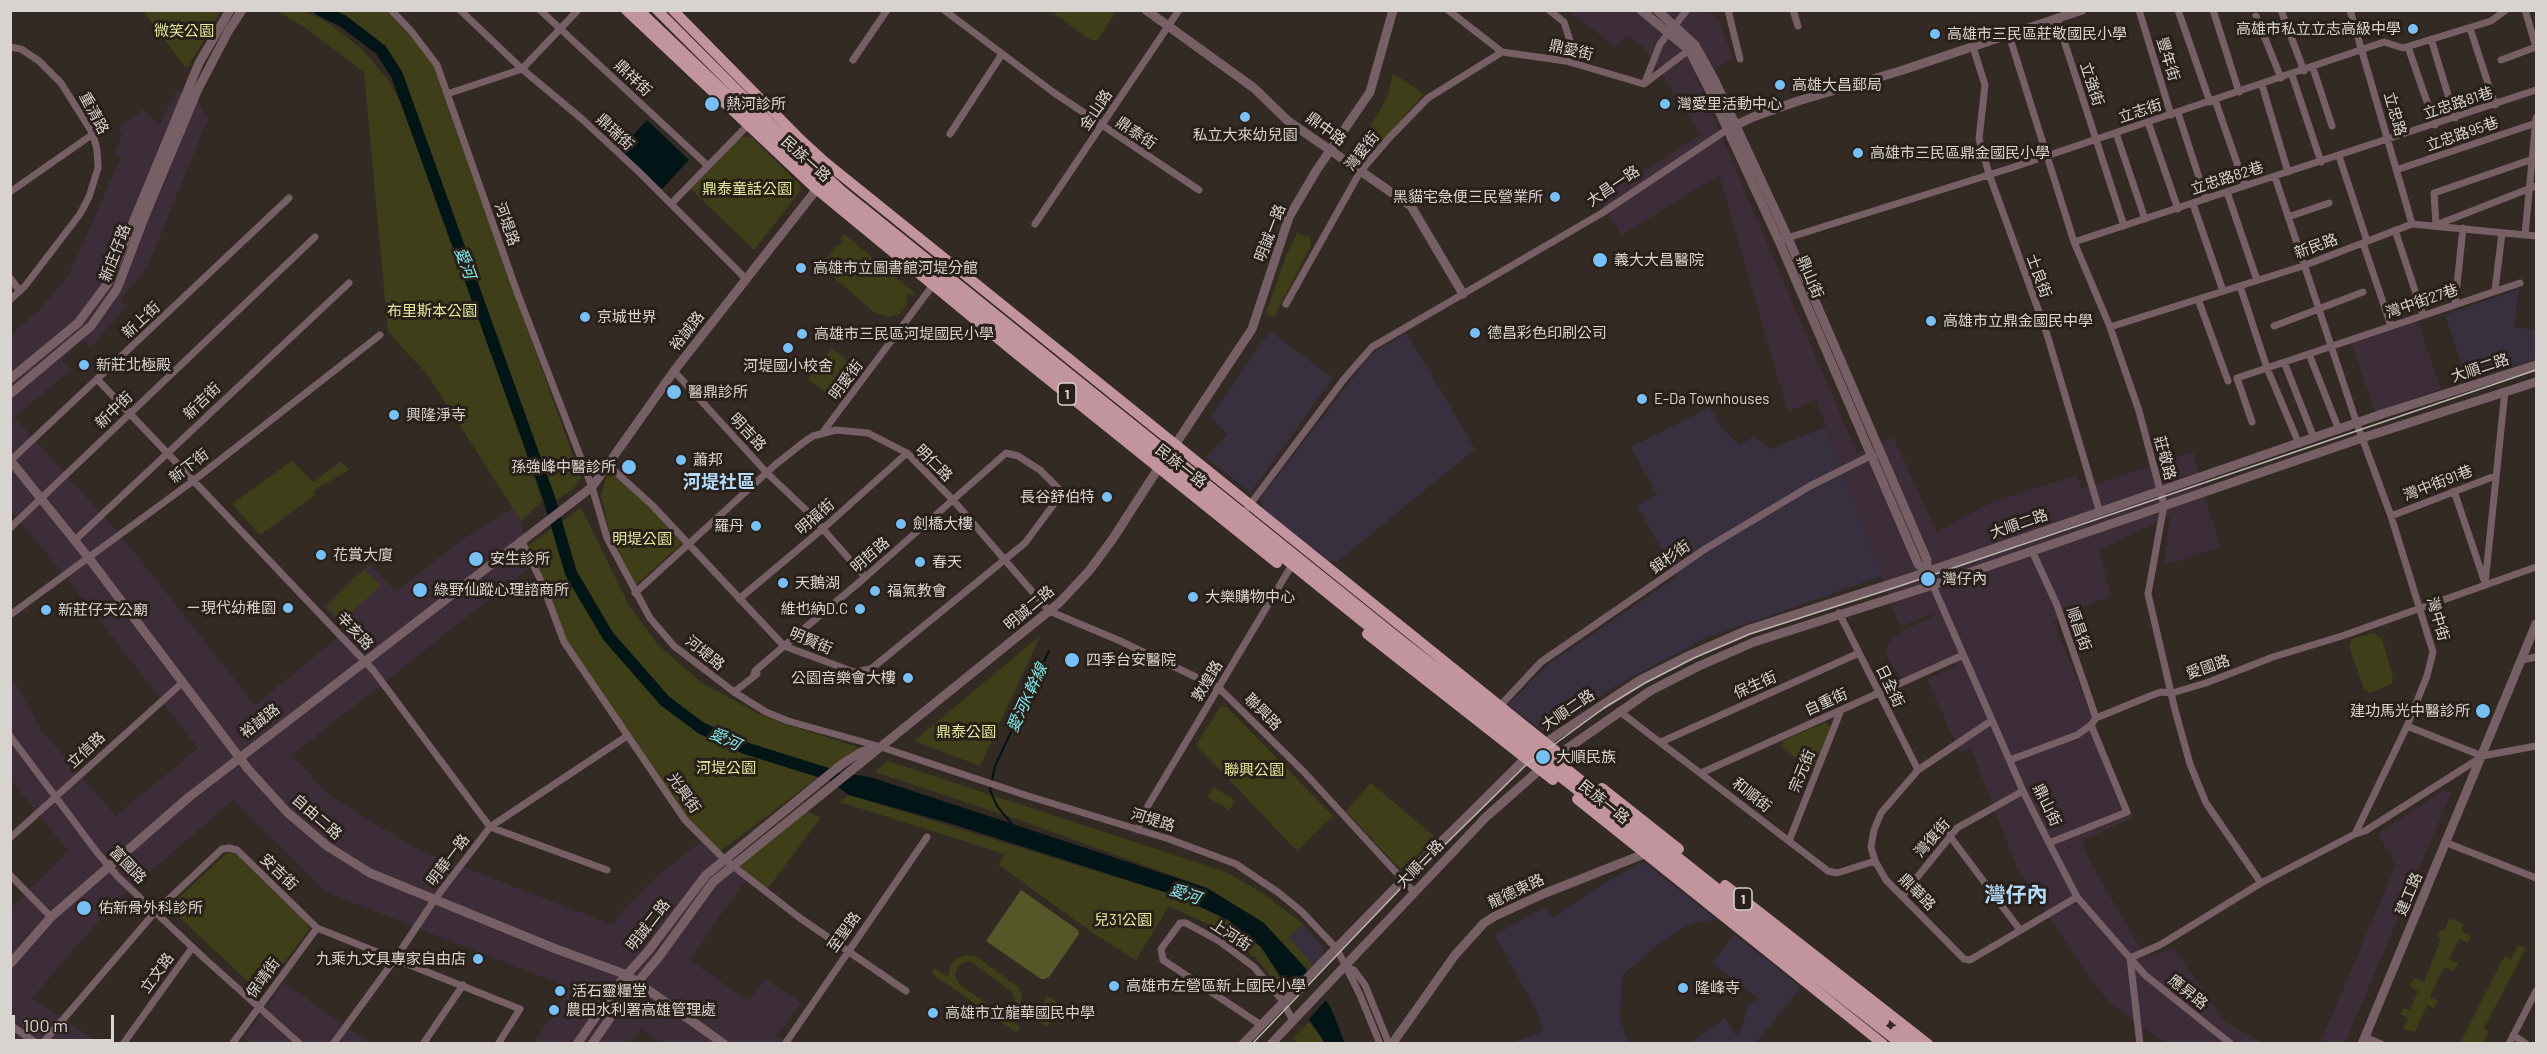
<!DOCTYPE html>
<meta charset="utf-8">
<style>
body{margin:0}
#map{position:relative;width:2547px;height:1054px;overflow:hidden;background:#332a23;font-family:Barlow,sans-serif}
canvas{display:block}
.frame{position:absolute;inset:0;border:12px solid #d9d3cf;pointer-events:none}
.scale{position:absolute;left:12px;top:1015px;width:102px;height:27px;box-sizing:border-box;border:3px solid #d9d3cf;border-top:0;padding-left:8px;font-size:18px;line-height:21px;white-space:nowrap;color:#d9d3cf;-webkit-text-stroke:4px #292019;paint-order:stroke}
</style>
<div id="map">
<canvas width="2547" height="1054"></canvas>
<div class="frame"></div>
<div class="scale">100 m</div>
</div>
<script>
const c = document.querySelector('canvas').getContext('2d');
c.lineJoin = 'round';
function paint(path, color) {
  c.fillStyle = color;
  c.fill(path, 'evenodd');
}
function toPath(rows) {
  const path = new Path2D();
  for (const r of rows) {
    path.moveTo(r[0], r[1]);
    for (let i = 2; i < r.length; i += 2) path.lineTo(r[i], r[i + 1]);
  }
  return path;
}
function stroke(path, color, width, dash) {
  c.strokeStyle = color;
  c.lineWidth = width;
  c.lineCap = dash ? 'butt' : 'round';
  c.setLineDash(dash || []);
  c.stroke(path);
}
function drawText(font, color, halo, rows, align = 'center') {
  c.font = font + ' Barlow,"Noto Sans TC",sans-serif';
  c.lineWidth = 6;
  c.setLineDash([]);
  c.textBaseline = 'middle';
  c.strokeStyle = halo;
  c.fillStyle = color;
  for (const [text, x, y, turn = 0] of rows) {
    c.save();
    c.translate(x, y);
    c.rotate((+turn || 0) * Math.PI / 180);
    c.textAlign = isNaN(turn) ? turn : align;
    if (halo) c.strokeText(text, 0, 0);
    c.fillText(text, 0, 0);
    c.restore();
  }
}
const commercial = toPath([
 [1569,11,1709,11,1718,19,1733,58,1696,77,1857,453,1893,437,1937,532,1990,503,2077,475,2081,489,2193,452,2205,499,2221,547,2164,565,2170,516,2099,550,2111,595,2053,621,2133,817,2082,841,2090,862,2146,958,2174,948,2225,1022,2264,1043,2165,1043,2110,1003,2089,977,2017,868,1971,748,1960,753,1927,679,1956,667,1952,656,1905,677,1900,676,1889,661,1886,651,1888,643,1904,630,1935,616,1933,613,1900,627,1816,399,1788,412,1719,175,1622,235,1599,198,1701,135,1645,49,1627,35,1616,47],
 [178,89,199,102,208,119,147,268,121,299,126,306,91,347,82,340,62,360,71,370,14,417,121,536,255,705,346,631,323,606,369,564,396,591,463,539,513,508,521,521,526,547,534,564,292,755,328,794,368,820,422,851,613,925,622,912,662,872,704,840,748,876,689,960,749,1001,765,979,801,1003,776,1036,788,1043,662,1043,641,1028,630,1043,533,1043,570,988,326,892,233,800,114,903,32,998,99,1043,11,1043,11,908,68,851,11,780,11,676,42,731,116,816,198,748,68,579,10,510,11,335,39,310,69,275,121,157,114,155,122,134,118,128,144,109,159,126],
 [2416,316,2441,389,2375,412,2350,338],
 [2444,790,2452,791,2345,1043,2320,1043,2396,865,2378,834],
 [284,983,370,1043,250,1044,243,1039]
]);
const industrial = toPath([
 [2519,289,2514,327,2536,330,2536,359,2467,381,2445,315],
 [1270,331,1333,378,1250,493,1206,457,1228,435,1210,417],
 [1407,333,1475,449,1338,561,1327,561,1262,509,1261,497,1373,352],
 [1710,407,1720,425,1739,445,1755,436,1770,449,1826,427,1882,576,1706,638,1619,684,1544,732,1508,705,1548,664,1678,576,1637,506,1657,495,1631,447],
 [1644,862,1718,920,1692,923,1660,942,1622,976,1620,1018,1625,1033,1631,1043,1510,1043,1543,1032,1536,1010,1495,935,1545,907,1553,918,1604,883],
 [1303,924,1324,949,1323,957,1315,968,1289,937],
 [1734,934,1801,987,1756,1043,1691,1043,1725,1018,1735,1034,1739,1035,1749,1003,1759,999,1712,963]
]);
const green = toPath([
 [1117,10,1097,41,1089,39,1051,11],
 [143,11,221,11,188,67,185,67],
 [277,11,305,11,330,24,363,50,388,80,407,114,474,295,542,501,521,521,427,374,388,332,364,72,307,29],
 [333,11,386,11,415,41,433,65,581,478,574,488,555,501,469,266,402,74,376,39,354,22],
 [1393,73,1424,94,1363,163,1352,156,1387,98],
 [741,137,751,137,799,184,801,190,754,250,691,189],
 [1297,233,1310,237,1311,246,1274,317,1266,314,1286,256],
 [844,234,915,293,912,296,908,293,906,307,899,314,890,317,875,313,830,274,827,258,836,246,844,242,840,239],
 [832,348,858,369,834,399,808,379],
 [292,461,313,482,341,461,349,470,313,491,315,495,260,535,232,504],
 [607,475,620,476,682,543,636,585,611,538,601,496],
 [581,508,630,607,658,645,702,683,757,713,784,724,858,747,718,853,685,820,564,642,526,547],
 [364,569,380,586,341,622,326,606],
 [2372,633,2382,638,2393,678,2391,684,2370,693,2364,689,2349,646,2352,639],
 [1040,636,980,766,914,741],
 [1221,706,1227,707,1333,816,1297,851,1196,745],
 [1826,722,1830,727,1815,768,1810,771,1782,746,1783,741],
 [888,761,1226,872,1264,894,1303,924,1289,937,1315,968,1311,973,1264,923,1207,888,1025,822,875,772],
 [1371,783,1434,836,1405,868,1399,868,1346,811],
 [1214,787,1235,801,1229,810,1208,797],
 [849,795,1177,896,1228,920,1261,947,1288,991,1285,994,1257,959,1220,930,1169,906,1136,960,1093,933,999,865,1005,854,840,802],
 [807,812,821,817,766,891,737,868],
 [228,852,234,853,307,923,309,930,263,990,258,991,171,909,173,903],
 [2450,918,2464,924,2461,931,2471,936,2468,943,2459,939,2449,959,2458,963,2454,971,2445,967,2438,979,2430,997,2438,1001,2434,1008,2427,1005,2415,1032,2403,1029,2408,1018,2400,1014,2403,1008,2410,1010,2418,991,2410,987,2414,978,2424,982,2441,939,2437,936,2440,930,2444,931],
 [2518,945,2526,948,2484,1028,2489,1032,2483,1043,2460,1043,2504,957,2511,959],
 [968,955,976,956,1019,988,1022,997,1020,1006,1015,1014,1007,1018,1020,1027,1017,1033,931,973,935,968,948,977,950,966,955,959],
 [970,961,1012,992,1015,1000,1011,1008,1004,1012,996,1010,959,984,955,975,957,968,962,963],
 [1048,996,1061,1005,1047,1027,1034,1019],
 [1309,1022,1321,1037,1324,1043,1296,1043,1294,1037]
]);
const forest = toPath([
 [1021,890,1078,930,1079,934,1049,977,1045,979,1041,979,986,941]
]);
const water = toPath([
 [647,120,689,160,662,189,620,149],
 [814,769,870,777,1207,888,1264,923,1305,968,1331,1008,1345,1043,1325,1043,1261,947,1228,920,1177,896,952,824,849,795]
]);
const pier = toPath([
 [1311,971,1328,998,1307,1021,1288,993]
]);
const stream = toPath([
 [1012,824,997,806,990,790,995,766,1049,651]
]);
const river = toPath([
 [320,10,343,21,381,50,397,75,549,498,571,573,608,636,665,701,701,728,745,748,828,774]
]);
const minor = toPath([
 [391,10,412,32,437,65,517,292,592,487,607,538,650,618,674,646,734,692,766,712,788,721,881,747,1028,796,1169,839,1236,864,1279,893,1302,912,1337,949,1360,995,1380,1044],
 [460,10,522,69,582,119,639,172,746,279],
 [540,10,707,165],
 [944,10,1053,92,1199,190],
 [1448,10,1502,52,1566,61,1644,84,1689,50],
 [1549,10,1564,22,1570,41,1566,61],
 [1728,10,1740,59],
 [1793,10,1798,26],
 [2139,10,2171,115],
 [2178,10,2210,102],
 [2213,10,2239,92],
 [2281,10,2304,71],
 [2350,10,2412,224],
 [2525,10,2536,47],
 [2256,16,2281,78],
 [2057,19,2124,226],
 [2470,28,2495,105],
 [2009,35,2074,242,2110,327,2139,411,2164,505,2148,594,2175,710,2190,764,2206,803,2261,883],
 [2431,39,2455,118],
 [10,47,21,49,39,61,61,83,93,134,97,150,98,168,89,197,80,214,25,286,10,300],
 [1973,47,1985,85,1979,139,1989,174,2046,331,2100,513],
 [2408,47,2435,125],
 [853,60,887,10],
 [2501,60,2536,47],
 [2313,68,2332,126],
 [2292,75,2321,162],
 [1645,82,1660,44,1687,10],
 [2262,85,2288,172],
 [447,94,522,69,578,10],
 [2215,100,2245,186],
 [2178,113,2206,199],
 [2148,122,2178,209],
 [2116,133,2145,219],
 [950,134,1002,54],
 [2339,156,2367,241],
 [2533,159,2434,193,2436,225,2536,186],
 [2396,170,2536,123],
 [10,192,93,134],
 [2227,192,2257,280],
 [671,204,749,124],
 [2193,204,2223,291],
 [2288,217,2329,203],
 [1035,224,1179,10],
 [2395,230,2423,315],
 [2525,235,2536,118],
 [1784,239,2014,167,2384,42,2403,48,2491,21,2506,10],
 [2074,242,2536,90],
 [2363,243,2391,326],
 [10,278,20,291],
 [2240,286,2267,368,2299,444],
 [2495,290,2502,233],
 [2198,299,2228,381],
 [1286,304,1360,172,1390,137,1428,98,1502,52],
 [2455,304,2463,228],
 [2274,326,2363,292],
 [2110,327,2303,266,2412,224,2536,236],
 [2309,354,2339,430],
 [2284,362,2314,438],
 [674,371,767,473,808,512,865,577],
 [97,379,373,670,490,827,607,870],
 [2252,422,2237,378,2520,283],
 [823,432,933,285],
 [10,461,289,198],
 [608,465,652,505,784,646,854,672,871,669,1025,543,1060,496,1060,490,1040,470,1018,456,1006,453,862,580,800,632,797,635,790,641,784,646,777,652,755,671,754,674],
 [2454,491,2484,580],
 [1243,514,1344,379,1372,347,1602,213,1728,129],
 [2391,516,2495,476],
 [10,528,315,237],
 [75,540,349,283],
 [521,540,542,583,564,642,685,820,724,859,800,918,906,991],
 [2032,551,2057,605,2096,718],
 [1927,572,2023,791,2049,843,2077,897,2130,958,2140,1044],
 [2485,584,2505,391],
 [635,593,775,465,804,442,813,436,836,430,868,433,907,453,953,500,1049,611,1118,640,1219,688,1305,773,1414,892],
 [739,599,827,525,907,453],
 [1839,613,1918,770],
 [10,615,193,481,380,335],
 [2522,660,2536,657],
 [734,692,757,674],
 [1499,707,1541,662,1705,549,1810,486,1870,456,1874,457],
 [1619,711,1828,871,1837,873,1875,861],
 [1991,721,1918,770,1881,813,1874,830,1871,847,1875,861,1886,880,1964,959,1970,960,2077,897],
 [2407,726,2482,756,2536,746],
 [10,736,96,851,118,877,205,959,300,1044],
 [1661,742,1859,653],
 [2010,760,2077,735,2091,725,2096,718,2150,696,2161,692,2172,693,2206,683,2273,657,2342,636,2536,567],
 [1701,773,1963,655],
 [1138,830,1143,814,1293,563],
 [2355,834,2365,831,2480,758],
 [1949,835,2020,930],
 [10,838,182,683],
 [1789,841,1841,710],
 [2049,843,2127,812,2091,725],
 [2447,843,2536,878],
 [10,875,51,917],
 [1902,896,1957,828,2023,791],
 [1345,967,1354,970,1365,985,1389,1044],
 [10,1025,38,1044],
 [1261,1025,1163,960,1161,949,1180,923,1186,923,1219,941,1254,967,1282,1000,1293,1021],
 [2513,1035,2526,1044],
 [2365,1037,2381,1044],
 [42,1044,155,912,222,849,229,848,237,850,317,928,520,1009,498,1044],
 [123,1044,192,948],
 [232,1044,317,928],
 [333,1044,395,959,435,899,490,827,627,736],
 [423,1044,463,985],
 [785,1044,927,837],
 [2231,1044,2145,975,2130,958,2160,945,2261,883,2355,834,2407,726,2427,676,2433,652,2391,516,2357,424,2275,177],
 [2509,1044,2536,991]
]);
const tertiary = toPath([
 [1146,10,1254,88,1288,121,1411,206,1463,294],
 [1641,10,1689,50,1708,87,1779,241,1918,564,1927,572],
 [1657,10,1695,45,1715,81,1788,238,1905,509,1927,560,1927,572],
 [1732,127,1753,117,1798,101,1900,71,2082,10],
 [10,379,78,323,108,283,199,63,230,10],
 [10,394,91,326,117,289,146,213,198,89,229,30,242,10],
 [1173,448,1252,329,1289,217,1316,171,1370,92,1393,10],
 [10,460,88,557,248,769,287,812,327,846,370,873,556,949,627,975,724,1044],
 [1542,745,1640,680,1692,654,1747,630,1909,578,2382,414,2536,365],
 [1555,757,1650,691,1699,666,1754,642,1933,585,2362,438,2536,382],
 [10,964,51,917,189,797,592,487,674,371,820,185],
 [577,1044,617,986,649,950,706,875,842,764,861,752,876,748],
 [592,1044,624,998,658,958,713,882,1059,603,1089,571,1112,540,1161,464],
 [1243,1044,1403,880,1529,755],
 [1271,1044,1486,817,1545,765],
 [1392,1044,1455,955,1484,923,1495,916,1543,894,1644,854,1649,849],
 [2362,1044,2536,624]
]);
const primary = toPath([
 [626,10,816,189,1014,352,1277,563],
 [639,10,821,184,1363,622,1901,1044],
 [657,10,794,147,843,192,1403,642,1553,758,1884,1021],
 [673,10,800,139,825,162,1562,756],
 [1367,634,1553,780],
 [1602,788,1679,849],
 [1577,799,1883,1044],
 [1725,885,1928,1044],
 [1896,1031,1913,1044]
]);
const tram = toPath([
 [1252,1044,1401,888,1526,765,1604,708,1645,683,1694,658,1750,634,1906,584,2536,370]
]);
const markers = [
 [2413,29,6,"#76c0f6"],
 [1935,34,6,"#76c0f6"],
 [1780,85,6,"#76c0f6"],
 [712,104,8,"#76c0f6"],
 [1665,104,6,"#76c0f6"],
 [1245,117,6,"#76c0f6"],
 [1858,153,6,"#76c0f6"],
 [1555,197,6,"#76c0f6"],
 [1600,260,8,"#76c0f6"],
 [801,268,6,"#76c0f6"],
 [585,317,6,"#76c0f6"],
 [1931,321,6,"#76c0f6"],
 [1475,333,6,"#76c0f6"],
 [802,334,6,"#76c0f6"],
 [788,348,6,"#76c0f6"],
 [84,365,6,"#76c0f6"],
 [674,392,8,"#76c0f6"],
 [1642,399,6,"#76c0f6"],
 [394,415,6,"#76c0f6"],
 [681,460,6,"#76c0f6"],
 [629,467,8,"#76c0f6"],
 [1107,497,6,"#76c0f6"],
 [901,524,6,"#76c0f6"],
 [756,526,6,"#76c0f6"],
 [321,555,6,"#76c0f6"],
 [476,559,8,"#76c0f6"],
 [920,562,6,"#76c0f6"],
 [1928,579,8,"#76c0f6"],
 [783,583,6,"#76c0f6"],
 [420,590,8,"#76c0f6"],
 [875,591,6,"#76c0f6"],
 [1193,597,6,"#76c0f6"],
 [288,608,6,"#76c0f6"],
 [860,609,6,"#76c0f6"],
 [46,610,6,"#76c0f6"],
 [1072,660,8,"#76c0f6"],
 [908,678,6,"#76c0f6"],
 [2483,711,8,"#76c0f6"],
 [1543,757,8,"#76c0f6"],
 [84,908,8,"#76c0f6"],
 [478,959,6,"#76c0f6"],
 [1114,986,6,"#76c0f6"],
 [1683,988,6,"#76c0f6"],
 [560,991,6,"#76c0f6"],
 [554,1010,6,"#76c0f6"],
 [933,1013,6,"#76c0f6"]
];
const shields = [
 [1067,394,18],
 [1743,899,18]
];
const shieldNames = [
 ["1",1067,394],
 ["1",1743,899]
];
const poiNames = [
 ["高雄市私立立志高級中學",2401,29,"right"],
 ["高雄市三民區莊敬國民小學",1947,34],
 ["高雄大昌郵局",1792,85],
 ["熱河診所",726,104],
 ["灣愛里活動中心",1677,104],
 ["私立大來幼兒園",1245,135,"center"],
 ["高雄市三民區鼎金國民小學",1870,153],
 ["黑貓宅急便三民營業所",1543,197,"right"],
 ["義大大昌醫院",1614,260],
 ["高雄市立圖書館河堤分館",813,268],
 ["京城世界",597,317],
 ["高雄市立鼎金國民中學",1943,321],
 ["德昌彩色印刷公司",1487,333],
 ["高雄市三民區河堤國民小學",814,334],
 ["新莊北極殿",96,365],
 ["河堤國小校舍",788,366,"center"],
 ["醫鼎診所",688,392],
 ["E-Da Townhouses",1654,399],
 ["興隆淨寺",406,415],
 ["蕭邦",693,460],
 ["孫強峰中醫診所",616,467,"right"],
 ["長谷舒伯特",1095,497,"right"],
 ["劍橋大樓",913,524],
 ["羅丹",744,526,"right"],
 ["花賞大廈",333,555],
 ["安生診所",490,559],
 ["春天",932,562],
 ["灣仔內",1942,579],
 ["天鵝湖",795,583],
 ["綠野仙蹤心理諮商所",434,590],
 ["福氣教會",887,591],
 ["大樂購物中心",1205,597],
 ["ㄧ現代幼稚園",276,608,"right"],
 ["維也納D.C",848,609,"right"],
 ["新莊仔天公廟",58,610],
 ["四季台安醫院",1086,660],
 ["公園音樂會大樓",896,678,"right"],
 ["建功馬光中醫診所",2470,711,"right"],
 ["大順民族",1556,757],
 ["佑新骨外科診所",98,908],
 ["九乘九文具專家自由店",466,959,"right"],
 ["高雄市左營區新上國民小學",1126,986],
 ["隆峰寺",1695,988],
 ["活石靈糧堂",572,991],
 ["農田水利署高雄管理處",566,1010],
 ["高雄市立龍華國民中學",945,1013]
];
const parkNames = [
 ["微笑公園",184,31],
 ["鼎泰童話公園",747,189],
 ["布里斯本公園",432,311],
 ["明堤公園",642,539],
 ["鼎泰公園",966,732],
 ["河堤公園",726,768],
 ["聯興公園",1254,770],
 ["兒31公園",1123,920]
];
const streetNames = [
 ["鼎愛街",1571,50,13],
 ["豐年街",2168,59,73],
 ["鼎祥街",633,78,43],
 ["立強街",2092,84,72],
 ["立忠路81巷",2458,103,-18],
 ["金山路",1096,110,-56],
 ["立志街",2140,111,-18],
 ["重清路",94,113,62],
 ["立忠路",2395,114,74],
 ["鼎中路",1326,129,36],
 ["鼎瑞街",615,132,43],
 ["鼎泰街",1136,133,34],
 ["立忠路95巷",2462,134,-19],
 ["灣愛街",1362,151,-52],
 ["民族一路",806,159,42],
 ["立忠路82巷",2227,178,-18],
 ["大昌一路",1613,186,-34],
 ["河堤路",507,224,70],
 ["明誠一路",1270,233,-69],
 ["新民路",2316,246,-20],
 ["新庄仔路",115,253,-69],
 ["士良街",2039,276,70],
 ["鼎山街",1810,277,67],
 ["灣中街27巷",2422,301,-19],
 ["新上街",141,320,-43],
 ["裕誠路",687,331,-52],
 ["大順二路",2480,368,-18],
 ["明愛街",846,380,-53],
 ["新吉街",202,401,-44],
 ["新中街",114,410,-44],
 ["明吉路",748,432,47],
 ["莊敬路",2165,458,75],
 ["明仁路",934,463,45],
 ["新下街",189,466,-38],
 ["民族一路",1181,466,38],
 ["灣中街91巷",2438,483,-21],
 ["明福街",815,517,-41],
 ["大順二路",2019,524,-19],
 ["明哲路",870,555,-41],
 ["銀杉街",1670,557,-35],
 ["明誠二路",1029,608,-40],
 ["灣中街",2438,619,74],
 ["順昌街",2079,629,71],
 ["辛亥路",355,631,47],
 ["明賢街",811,641,23],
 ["河堤路",705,653,39],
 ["愛國路",2208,667,-19],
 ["敦煌路",1207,681,-59],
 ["保生街",1755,685,-24],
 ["日全街",1890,686,64],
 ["自重街",1826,702,-24],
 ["大順二路",1568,710,-34],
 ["聯興路",1263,712,45],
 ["裕誠路",260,721,-38],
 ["立信路",86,750,-43],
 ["宗元街",1802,771,-68],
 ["光興街",684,793,55],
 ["和順街",1752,795,38],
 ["民族一路",1604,802,39],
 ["鼎山街",2047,805,64],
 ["自由二路",317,817,41],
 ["河堤路",1153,820,17],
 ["灣復街",1932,838,-49],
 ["明華一路",448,860,-53],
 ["大順一路",1420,864,-46],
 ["富國路",128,865,46],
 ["安吉街",279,872,44],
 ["龍德東路",1516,891,-25],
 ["鼎華路",1917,892,45],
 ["建工路",2409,894,-67],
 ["明誠二路",648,925,-52],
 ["至聖路",844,932,-55],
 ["上河街",1231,935,33],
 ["立文路",157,973,-54],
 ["保靖街",263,978,-54],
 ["應昇路",2188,992,39]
];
const waterNames = [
 ["愛河",465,263,70],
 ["愛河K幹線",1027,698,-65],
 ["愛河",725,739,25],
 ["愛河",1185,894,18]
];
const quarterNames = [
 ["河堤社區",719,482]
];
const districtNames = [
 ["灣仔內",2016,895]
];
paint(commercial, '#3d2d39');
paint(industrial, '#382f3f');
paint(green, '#3e3f18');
paint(forest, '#565729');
paint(water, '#021516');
paint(pier, '#332a23');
stroke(stream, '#021516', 2);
stroke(river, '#021516', 12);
stroke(minor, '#776065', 7);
stroke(tertiary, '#776065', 9);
stroke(primary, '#c2949e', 10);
stroke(tram, '#beb7b3', 1.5);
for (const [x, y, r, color] of markers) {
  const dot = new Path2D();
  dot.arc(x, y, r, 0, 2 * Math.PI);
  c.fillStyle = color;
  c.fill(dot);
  stroke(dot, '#292019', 2);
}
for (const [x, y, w] of shields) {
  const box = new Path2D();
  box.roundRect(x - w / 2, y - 11, w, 22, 4.5);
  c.fillStyle = '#292019';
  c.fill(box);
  stroke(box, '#d9d3cf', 1.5);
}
drawText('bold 14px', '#d9d3cf', null, shieldNames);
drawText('15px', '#d9d3cf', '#292019', poiNames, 'left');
drawText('15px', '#e4e89c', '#292019', parkNames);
drawText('15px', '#d9d3cf', '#292019', streetNames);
drawText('italic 16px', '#7fe7eb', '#292019', waterNames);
drawText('bold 18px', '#b3dbfa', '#292019', quarterNames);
drawText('bold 21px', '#b3dbfa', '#292019', districtNames);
</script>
